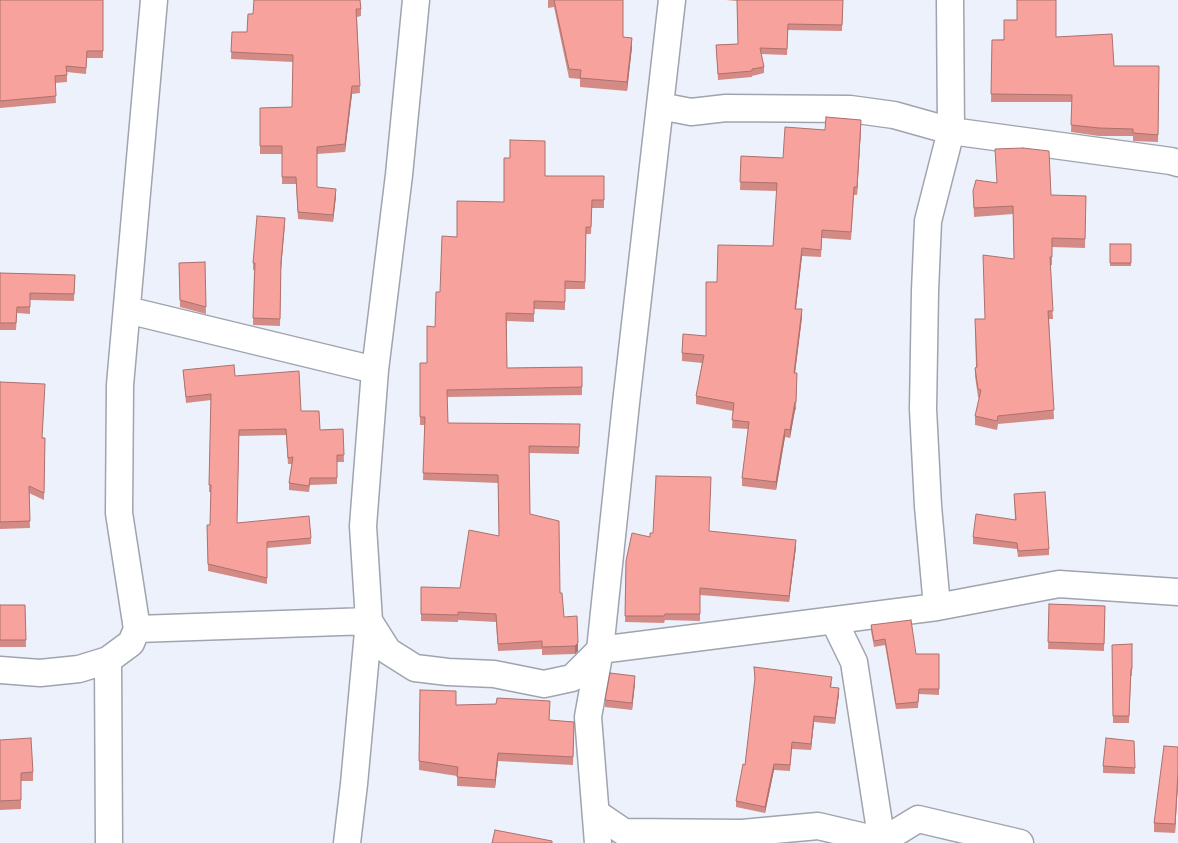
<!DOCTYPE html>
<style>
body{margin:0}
canvas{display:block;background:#ecf1fb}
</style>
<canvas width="1178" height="843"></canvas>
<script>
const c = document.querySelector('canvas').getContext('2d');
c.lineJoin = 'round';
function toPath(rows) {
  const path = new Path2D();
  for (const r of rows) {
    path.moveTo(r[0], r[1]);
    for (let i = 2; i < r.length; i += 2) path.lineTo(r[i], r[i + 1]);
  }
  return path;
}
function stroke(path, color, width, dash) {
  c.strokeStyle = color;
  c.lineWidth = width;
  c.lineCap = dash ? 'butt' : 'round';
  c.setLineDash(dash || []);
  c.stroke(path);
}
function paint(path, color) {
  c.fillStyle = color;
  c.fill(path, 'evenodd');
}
const street = toPath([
 [660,106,691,112,726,108,850,109,894,115,951,131,1171,161,1178,163],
 [127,310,375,370],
 [937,607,928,506,923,409,925,291,928,221,951,131,950,0],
 [834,621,854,662,882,843],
 [137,629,119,513,120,385,154,0],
 [108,660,109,843],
 [0,670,40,673,79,669,108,660,131,643,137,629,369,621,388,651,415,668,448,672,494,674,544,684,572,678,600,650,937,607,1059,584,1178,592],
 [596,813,624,832,742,833,818,826,882,841,918,819,1020,843],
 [347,843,354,784,369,621,363,526,375,370,399,175,416,0],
 [598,843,588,717,600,650,626,403,672,0]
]);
const wall = toPath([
 [0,0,103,0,103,58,87,58,86,74,67,72,67,82,55,83,56,103,0,108],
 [548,0,623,0,623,37,632,47,627,91,580,87,580,79,569,78,554,7,548,8],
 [726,0,843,0,842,31,788,30,787,55,761,54,764,67,764,73,752,76,752,77,718,80,716,45,738,44,737,1],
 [361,9,361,16,357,17,360,93,352,94,345,152,317,154,317,187,336,196,333,222,298,219,296,184,282,184,282,154,260,154,260,108,292,107,293,62,231,59,232,32,247,32,248,14],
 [1056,37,1114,66,1159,66,1158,142,1133,141,1133,136,1099,136,1071,132,1072,102,991,102,992,40],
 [861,128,857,195,854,195,851,240,822,238,821,257,802,256,796,309,802,317,795,373,797,373,796,410,795,410,790,438,785,437,776,490,742,486,742,478,748,429,732,428,733,411,696,404,696,396,702,363,682,361,682,353,706,336,717,282,773,246,777,191,740,190,741,156,783,158,825,130],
 [545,176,604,176,604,208,592,208,591,234,586,234,585,289,565,289,565,310,534,309,534,322,507,321,507,368,582,367,582,395,447,397,448,423,580,424,579,454,529,453,530,514,560,593,564,617,578,651,575,654,542,655,542,649,498,651,496,622,458,620,458,622,421,621,421,587,460,588,499,536,498,483,423,480,425,425,420,425,420,363,427,363,435,327,440,292,457,237,504,202],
 [973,191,1051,195,1086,196,1085,248,1052,247,1052,265,1050,265,1053,319,1049,319,1054,419,998,424,997,430,975,425,975,416,979,398,978,397,975,376,975,368,976,367,975,328,985,319,1014,259,1013,214,974,217],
 [285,225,281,269,280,326,253,325,254,270,253,270,253,263],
 [1110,244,1131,244,1131,266,1110,266],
 [205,262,206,314,180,307,179,263],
 [0,273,75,275,74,301,30,300,30,314,17,313,16,330,0,330],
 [183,370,235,376,301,411,320,430,343,429,344,462,337,462,337,484,310,485,309,492,289,490,289,483,292,464,288,464,286,435,239,436,237,523,311,538,311,544,267,548,267,584,208,571,207,525,210,525,211,492,209,492,211,400,186,403],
 [0,382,43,438,45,438,44,500,29,493,30,528,0,529],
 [1014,494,1049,549,1049,555,1018,557,1017,549,973,544,973,537,1015,520],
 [709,531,796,547,789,602,700,595,700,621,665,620,664,623,625,622,626,561,653,533],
 [1049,604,1105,606,1104,651,1048,649],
 [0,605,25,605,26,647,0,647],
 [871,625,916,654,939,654,939,695,919,694,918,708,896,709,885,645,874,647,871,631],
 [1132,644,1132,676,1131,676,1129,723,1113,723,1112,645],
 [754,667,832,683,831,687,839,694,835,724,814,722,811,750,792,749,790,771,774,770,765,813,736,807,736,801,745,765,755,681],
 [635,683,632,710,605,707,605,700],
 [420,690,456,705,550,710,549,720,574,722,573,765,498,761,495,788,457,786,457,776,419,770],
 [0,740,33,772,33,781,21,781,21,809,0,810],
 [1134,741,1135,774,1103,773,1103,766],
 [1178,747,1178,782,1175,833,1154,832,1154,823]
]);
const shadedWall = toPath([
 [632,38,632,47,627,91,627,82],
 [352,86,352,94,345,152,345,144],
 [861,120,861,128,857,195,857,187],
 [336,189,336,196,333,222,333,215],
 [285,218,281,269,280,326,281,262],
 [802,248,802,256,795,316,795,309],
 [802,309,802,317,794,381,794,373],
 [795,402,795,410,790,438,790,430],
 [785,429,785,437,776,490,776,482],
 [796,540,796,547,789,602,789,596],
 [578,643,578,651,575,654,575,646],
 [635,676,635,683,632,710,632,703],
 [839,688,839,694,835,724,835,718],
 [814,716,814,722,811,750,811,744],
 [498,753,498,761,495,788,495,780],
 [774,764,774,770,765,813,765,807],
 [1178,773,1178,782,1175,833,1175,824]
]);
const building = toPath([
 [0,0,103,0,103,51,87,51,86,68,66,66,67,75,55,76,56,96,0,101,0,0],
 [254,0,360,0,361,9,356,9,360,86,352,86,345,144,317,147,317,187,336,189,333,215,298,212,296,177,282,177,282,146,260,146,260,108,292,107,293,55,231,52,232,32,247,32,248,14,253,14,254,0],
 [554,0,623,0,623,37,632,38,627,82,580,78,581,70,569,69,554,0],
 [737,0,843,0,842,25,788,24,787,49,760,48,764,67,752,69,752,71,718,74,716,45,738,44,737,0],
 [1017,0,1056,0,1056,37,1112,34,1114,66,1159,66,1158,135,1133,133,1133,129,1099,128,1071,125,1072,95,991,94,992,40,1004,40,1004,20,1017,20,1017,0],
 [826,117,861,120,857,187,854,187,851,232,822,230,821,250,802,248,795,309,802,309,794,373,797,373,796,402,795,402,790,430,785,429,776,482,742,478,749,422,732,420,734,403,696,396,704,355,682,353,683,334,706,336,706,282,717,282,718,245,773,246,777,183,740,182,741,156,783,158,785,127,825,130,826,117],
 [510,140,545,141,545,176,604,176,604,200,592,200,591,227,586,227,585,282,565,281,565,302,534,301,534,314,506,313,507,368,582,367,582,387,447,390,448,423,580,424,579,447,529,446,530,514,559,521,560,593,562,593,564,617,577,616,578,643,575,646,542,647,542,641,498,644,496,614,458,612,458,615,421,614,421,587,460,588,469,530,499,536,498,475,423,473,425,417,420,417,420,363,427,363,427,326,435,327,436,292,440,292,442,236,457,237,457,201,504,202,504,158,510,158,510,140],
 [1023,148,1049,151,1051,195,1086,196,1085,239,1052,238,1052,257,1050,257,1053,311,1048,311,1054,410,998,416,997,421,975,416,981,390,978,389,975,368,977,367,975,319,985,319,983,255,1014,259,1013,206,974,208,973,191,976,180,997,183,995,149,1023,148],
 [257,216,285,218,281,262,280,319,253,318,255,263,253,263,257,216],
 [1110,244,1131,244,1131,263,1110,263,1110,244],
 [205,262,206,307,180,300,179,263,205,262],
 [0,273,75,275,74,294,30,293,30,307,17,307,16,323,0,323,0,273],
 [234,365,235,376,299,371,301,411,319,411,320,430,343,429,344,455,337,455,337,478,310,478,309,486,289,483,293,457,288,458,286,429,239,430,237,523,309,516,311,538,267,542,267,578,208,564,207,525,210,525,211,485,209,485,211,394,186,397,183,370,234,365],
 [0,382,45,384,42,438,45,438,44,493,29,486,30,521,0,522,0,382],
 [656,476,711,477,709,531,796,540,789,596,700,588,700,614,665,614,664,616,625,616,626,561,632,533,650,537,650,533,653,533,656,476],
 [1045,492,1049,549,1018,551,1017,543,973,537,976,514,1016,520,1014,494,1045,492],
 [1049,604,1105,606,1104,644,1048,642,1049,604],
 [0,605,25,605,26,640,0,640,0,605],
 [911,620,916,654,939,654,939,689,919,689,918,702,896,704,885,639,874,641,871,625,911,620],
 [1132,644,1132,669,1131,669,1129,716,1113,716,1112,645,1132,644],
 [754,667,832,677,830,687,839,688,835,718,814,716,811,744,792,742,790,765,774,764,765,807,736,801,743,764,745,765,755,678,754,667],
 [610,673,635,676,632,703,605,700,610,673],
 [420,690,456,691,456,705,496,704,497,698,550,701,549,720,574,722,573,757,498,753,495,780,457,777,458,767,419,761,420,690],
 [31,738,33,772,21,773,21,800,0,801,0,740,31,738],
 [1106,738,1134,741,1135,768,1103,766,1106,738],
 [1164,746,1178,747,1178,773,1175,824,1154,823,1164,746],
 [495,830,552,841,552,843,492,843,495,830]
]);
stroke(street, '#9fa4ad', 29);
stroke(street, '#fff', 26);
paint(wall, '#d48b86');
paint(shadedWall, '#ad716d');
paint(building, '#f7a29c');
stroke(building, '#ad716d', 1);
</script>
